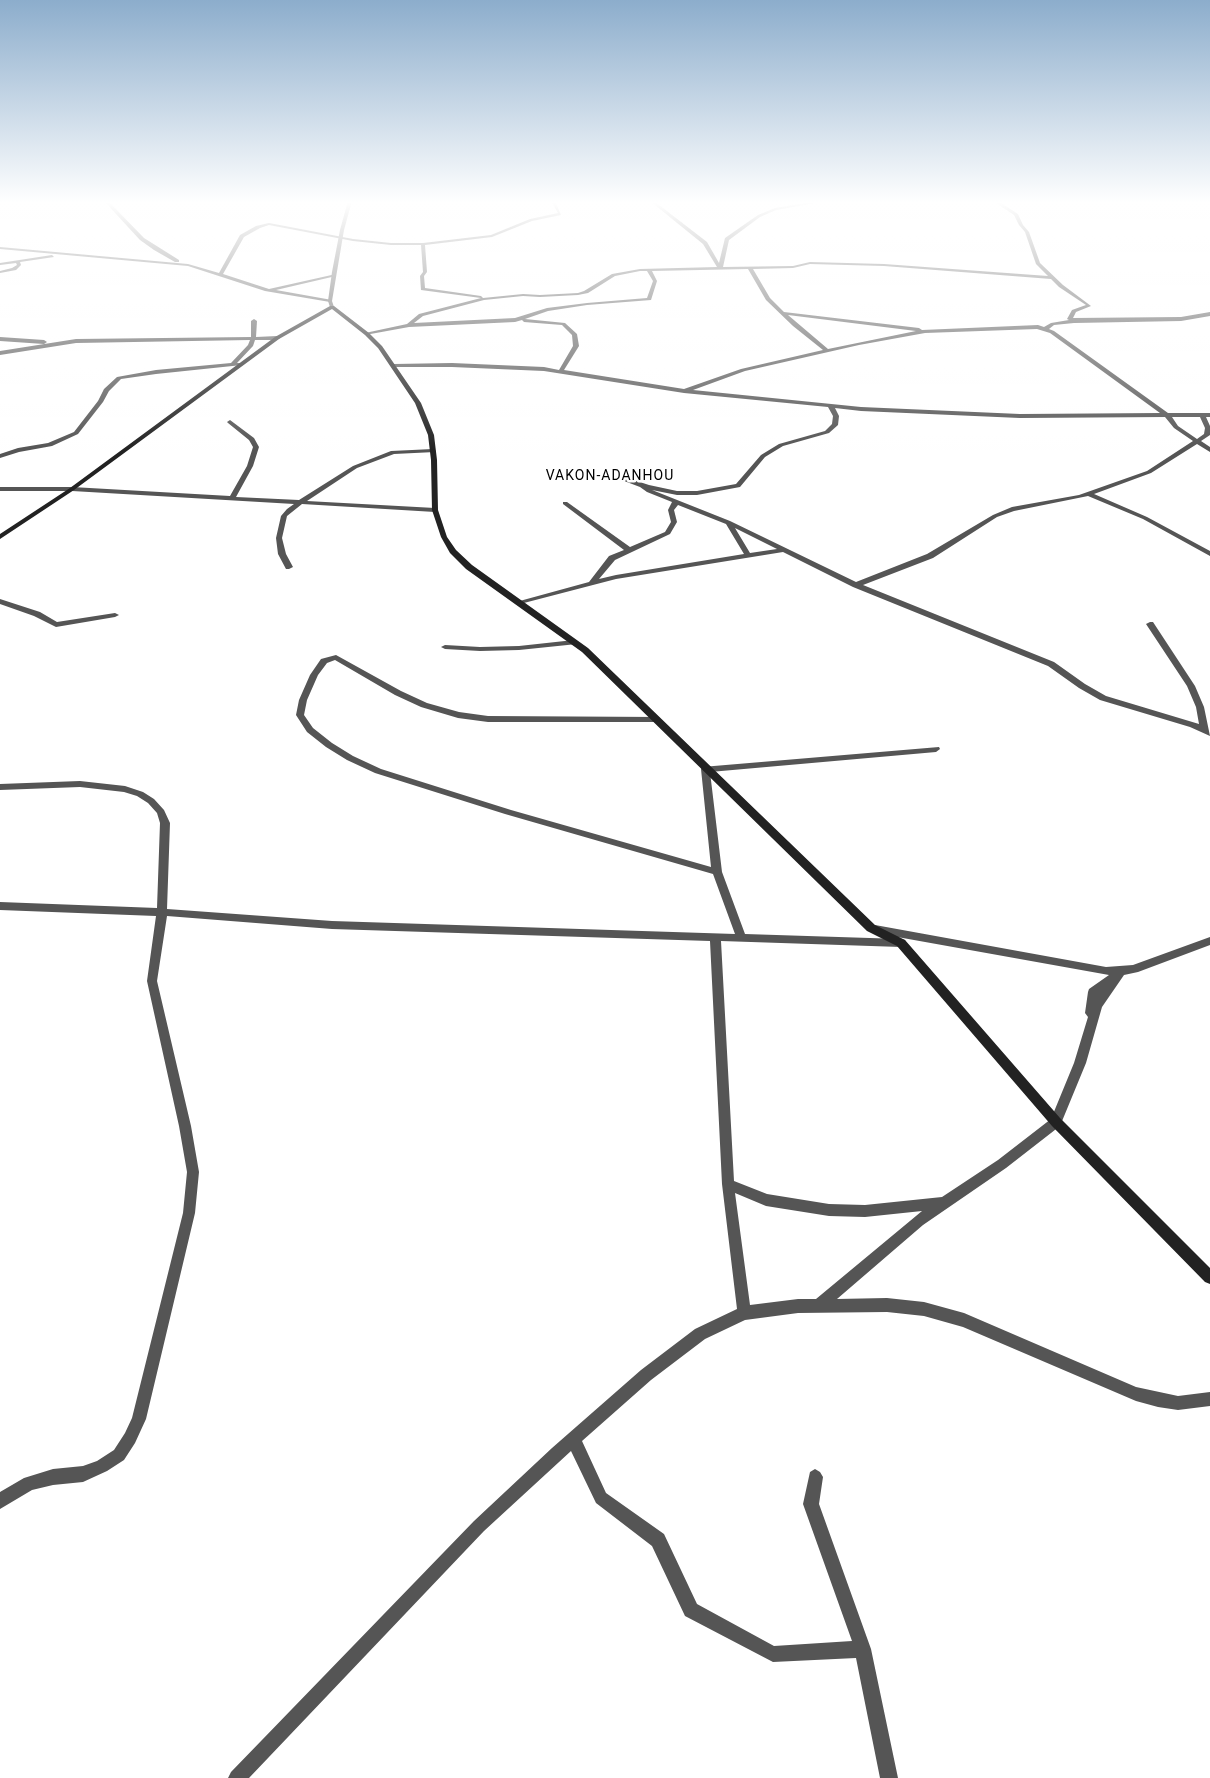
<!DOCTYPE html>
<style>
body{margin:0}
canvas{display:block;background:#fff}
</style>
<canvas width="1210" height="1778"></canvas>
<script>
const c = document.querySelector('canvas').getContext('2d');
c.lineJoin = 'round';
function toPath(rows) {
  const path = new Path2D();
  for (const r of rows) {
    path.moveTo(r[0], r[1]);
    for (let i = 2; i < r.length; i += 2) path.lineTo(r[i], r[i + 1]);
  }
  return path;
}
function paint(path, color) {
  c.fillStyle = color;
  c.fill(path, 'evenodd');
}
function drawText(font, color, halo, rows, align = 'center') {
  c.font = font + ' Roboto,sans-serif';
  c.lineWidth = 5;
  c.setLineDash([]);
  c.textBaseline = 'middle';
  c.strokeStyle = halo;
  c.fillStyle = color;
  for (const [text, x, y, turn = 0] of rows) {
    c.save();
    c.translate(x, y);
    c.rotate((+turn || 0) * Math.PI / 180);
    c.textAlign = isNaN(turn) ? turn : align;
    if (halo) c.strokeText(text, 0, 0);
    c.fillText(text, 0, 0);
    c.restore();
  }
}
const minor = toPath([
 [104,201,108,201,144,238,179,260,179,262,175,262,154,250,140,240,104,201],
 [551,201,555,201,561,215,532,221,492,237,425,245,427,272,424,276,425,288,481,296,483,298,523,294,540,295,578,293,584,291,612,274,640,269,717,267,703,244,650,201,654,201,707,242,719,263,725,238,758,215,775,208,818,201,827,201,776,210,760,217,729,240,723,267,793,266,810,262,884,264,1048,276,1036,264,1025,232,1019,225,1014,215,993,201,998,201,1018,214,1023,225,1029,232,1040,263,1063,285,1091,306,1076,312,1073,318,1181,317,1210,312,1210,316,1181,321,1074,323,1054,325,1049,329,1054,331,1168,413,1210,413,1210,417,1206,417,1210,426,1210,435,1201,441,1210,447,1210,452,1197,444,1151,473,1094,494,1147,517,1210,551,1210,556,1143,519,1088,496,1014,511,997,517,933,558,863,585,1054,662,1085,684,1106,696,1199,724,1196,707,1187,686,1146,624,1150,622,1153,622,1195,686,1204,707,1210,736,1190,727,1100,700,1079,688,1048,666,853,587,783,552,616,579,520,604,516,602,589,582,609,556,624,550,563,504,563,502,567,502,630,547,665,532,671,522,668,510,672,502,647,492,640,487,611,476,611,474,615,474,649,485,677,491,697,491,736,484,761,455,779,444,825,431,832,424,833,416,828,407,684,393,544,371,452,367,392,367,392,365,394,364,452,363,544,367,559,370,573,346,572,335,562,325,524,322,522,320,515,322,409,327,365,335,365,333,407,324,419,314,481,298,421,290,420,276,423,272,421,245,391,245,353,241,269,225,260,228,244,237,223,274,269,289,336,274,336,276,276,290,332,300,330,302,265,291,188,266,0,249,0,247,188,264,219,273,240,235,256,226,269,223,353,239,391,243,423,243,491,235,530,219,558,213,551,201],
 [810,264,884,266,1051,279,1059,287,1086,305,1072,310,1067,319,1069,320,1051,323,1044,327,1038,325,922,330,919,328,784,312,770,298,753,269,793,268,810,264],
 [748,269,766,300,793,326,823,350,741,369,684,389,564,370,579,346,577,334,565,323,525,319,548,311,587,305,651,300,657,281,652,271,748,269],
 [640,271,647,271,653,281,647,298,587,303,547,308,515,318,414,323,423,316,484,300,523,296,540,297,578,295,588,293,615,276,640,271],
 [788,315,916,331,828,349,788,315],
 [1037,329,1050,333,1160,413,1020,414,861,407,693,390,745,371,859,345,925,333,1037,329],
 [835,408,861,411,1020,418,1165,417,1174,428,1193,441,1147,471,1079,495,1012,507,993,515,927,554,856,582,730,521,652,490,677,495,697,495,740,487,765,457,783,446,829,433,838,425,839,416,835,408],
 [1172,417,1200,417,1205,428,1204,434,1197,439,1178,426,1172,417],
 [678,505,726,524,744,554,616,575,599,579,615,560,670,534,677,522,674,510,678,505],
 [735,528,777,549,750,553,735,528],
 [52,255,54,257,20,262,21,265,16,270,0,273,0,271,12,268,17,265,16,263,0,265,0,263,52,255],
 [254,319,257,321,256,337,277,336,280,338,277,340,255,340,253,346,237,363,242,363,242,365,156,374,121,379,109,391,103,402,78,434,52,446,19,452,0,458,0,454,18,448,48,443,74,432,98,401,104,389,117,377,156,370,231,363,248,345,250,340,76,343,0,355,0,351,76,339,251,337,251,321,254,319],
 [0,337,44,340,47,342,44,344,0,341,0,337],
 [230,420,254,438,259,447,253,466,236,497,299,500,353,466,391,451,433,449,436,451,435,452,394,454,357,468,307,501,435,508,438,510,435,512,302,504,287,516,282,538,286,554,293,567,289,569,286,569,278,554,276,538,281,516,287,509,294,504,72,491,0,491,0,487,72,487,230,496,247,466,253,447,249,440,228,423,227,422,230,420],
 [0,599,40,612,57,622,115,613,119,615,115,617,56,627,34,616,0,604,0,599],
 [574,640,577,640,577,644,519,650,480,651,445,649,441,647,445,645,480,647,519,646,574,640],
 [336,655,401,691,427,703,459,712,488,716,659,717,660,719,659,721,656,722,488,722,458,718,421,707,395,695,335,660,327,663,318,675,307,700,304,715,313,728,332,743,353,756,381,769,511,810,711,867,701,769,702,767,939,747,940,749,936,752,710,772,722,872,745,934,901,939,905,940,906,943,905,946,901,947,721,941,734,1181,767,1194,829,1204,865,1205,942,1197,998,1160,1051,1119,1074,1063,1088,1017,1085,1013,1088,992,1089,989,1109,975,875,933,871,932,870,929,871,926,875,925,1106,967,1133,965,1210,937,1210,945,1138,972,1124,975,1102,1007,1086,1063,1060,1126,1006,1168,923,1225,837,1299,887,1298,924,1302,964,1313,1136,1387,1178,1396,1210,1392,1210,1406,1178,1410,1158,1407,1136,1401,963,1327,924,1316,887,1312,798,1313,745,1320,705,1339,651,1380,582,1441,606,1493,664,1534,697,1604,774,1646,852,1641,803,1504,810,1472,815,1469,820,1472,823,1477,819,1504,871,1649,898,1778,880,1778,856,1658,773,1662,685,1616,652,1546,596,1503,571,1451,484,1531,249,1778,228,1778,231,1772,474,1521,552,1448,641,1370,695,1329,737,1309,722,1184,710,941,332,929,167,916,157,981,191,1126,199,1172,195,1213,146,1419,135,1443,124,1460,107,1471,83,1482,53,1485,32,1490,0,1509,0,1492,24,1478,53,1469,83,1466,97,1461,114,1450,125,1433,132,1418,183,1213,187,1172,179,1126,147,981,156,916,0,910,0,902,157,908,160,823,157,813,148,803,137,796,124,792,80,787,0,790,0,784,80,781,125,786,143,792,154,799,164,810,170,823,167,909,332,921,735,934,713,874,505,814,375,773,347,760,326,747,307,732,296,715,299,700,310,675,321,659,336,655],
 [735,1193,766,1206,829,1216,865,1217,922,1211,816,1299,798,1299,750,1305,735,1193]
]);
const tertiary = toPath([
 [348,201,352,201,344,230,332,301,334,307,332,308,330,307,328,301,332,272,340,230,348,201]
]);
const secondary = toPath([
 [330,306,334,306,369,333,382,346,421,403,434,435,437,460,438,510,447,537,456,550,472,565,588,648,875,925,905,940,1060,1118,1210,1268,1210,1284,1205,1282,1052,1126,897,946,867,931,582,652,466,569,450,553,441,537,432,510,431,460,428,435,415,403,378,348,365,335,332,309,279,339,74,490,0,539,0,534,70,488,275,337,330,306]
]);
const farQuarternames = [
 ["VAKON-ADANHOU",610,476]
];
paint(minor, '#555');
paint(tertiary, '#555');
paint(secondary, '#222');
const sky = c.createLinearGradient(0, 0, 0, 450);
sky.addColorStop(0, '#8cadcc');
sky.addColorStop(0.45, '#fff');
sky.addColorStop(1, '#ffffff00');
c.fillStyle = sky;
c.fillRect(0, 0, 1210, 450);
c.letterSpacing = '1px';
drawText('14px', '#000', '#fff', farQuarternames);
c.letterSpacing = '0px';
</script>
